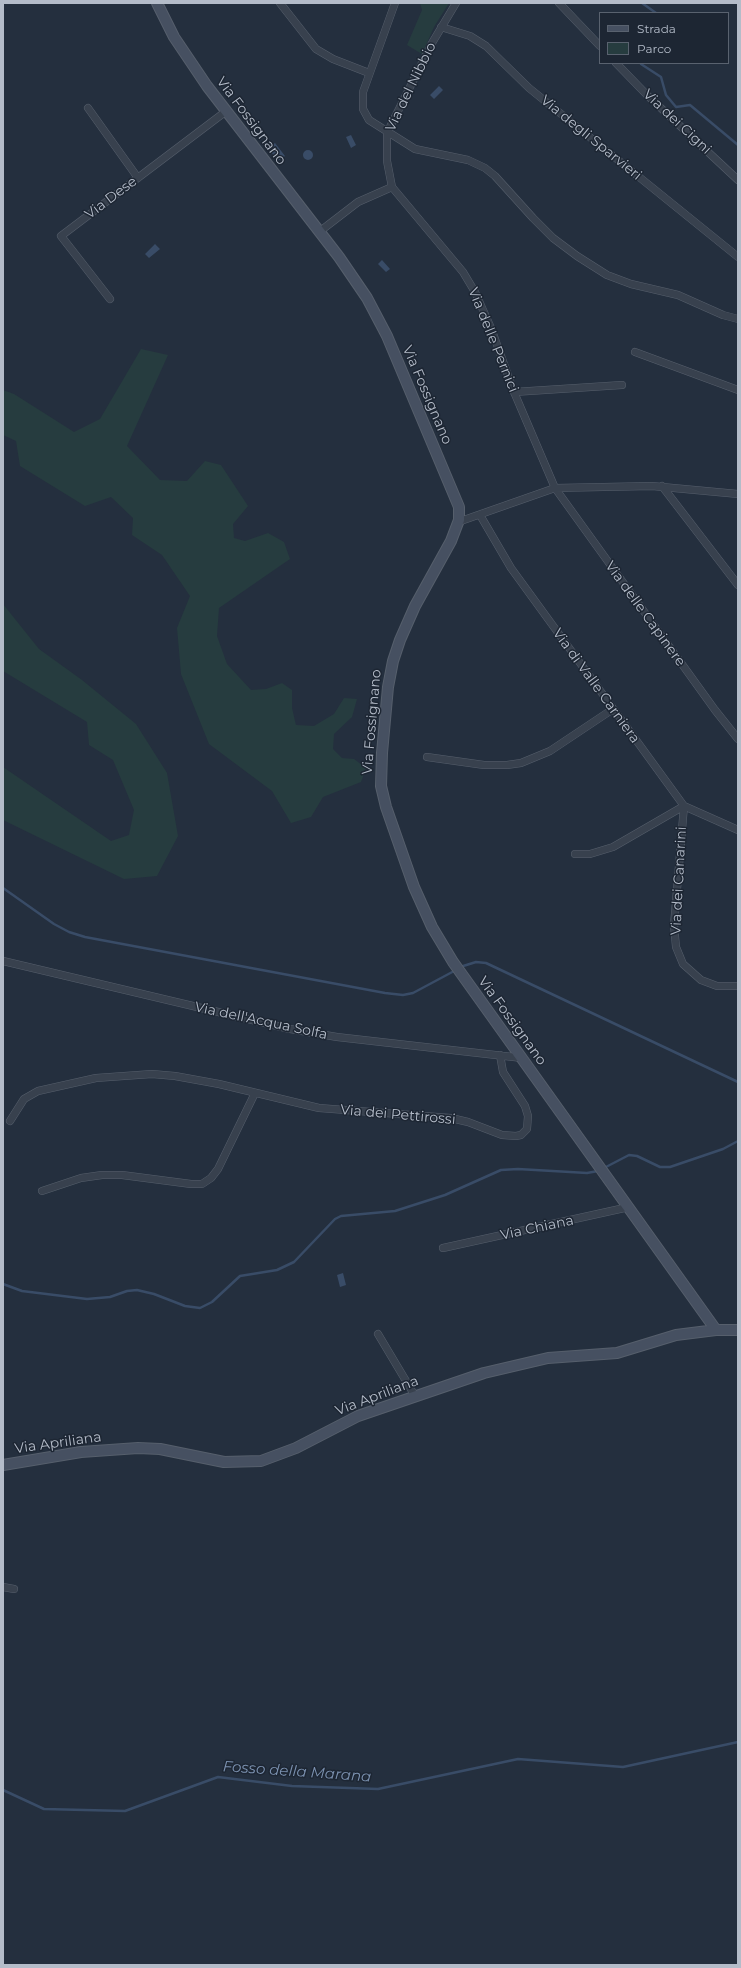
<!DOCTYPE html>
<style>
body{margin:0}
#map{position:relative;width:741px;height:1968px;overflow:hidden;background:#242f3e;font-family:Montserrat,sans-serif}
canvas{display:block}
.frame{position:absolute;inset:0;border:4px solid #b4bcc9;pointer-events:none}
.legend{position:absolute;left:599px;top:12px;width:130px;height:52px;box-sizing:border-box;background:#1d2633;border:1px solid #59626f;margin:0;padding:5px 7px;list-style:none;font-size:12px;color:#b4bcc9}
.legend li{display:flex;align-items:center;gap:8px;height:20px}
.legend b{width:20px;border:1px solid #59626f}
</style>
<div id="map">
<canvas width="741" height="1968"></canvas>
<div class="frame"></div>
<ul class="legend">
<li><b style="height:5px;background:#465061"></b>Strada</li>
<li><b style="height:11px;background:#263c3f"></b>Parco</li>
</ul>
</div>
<script>
const c = document.querySelector('canvas').getContext('2d');
c.lineJoin = 'round';
function paint(path, color) {
  c.fillStyle = color;
  c.fill(path, 'evenodd');
}
function toPath(rows) {
  const path = new Path2D();
  for (const r of rows) {
    if (r.length === 3) {
      path.moveTo(r[0] + r[2], r[1]);
      path.arc(r[0], r[1], r[2], 0, 2 * Math.PI);
      continue;
    }
    path.moveTo(r[0], r[1]);
    for (let i = 2; i < r.length; i += 2) path.lineTo(r[i], r[i + 1]);
  }
  return path;
}
function stroke(path, color, width, dash) {
  c.strokeStyle = color;
  c.lineWidth = width;
  c.lineCap = dash ? 'butt' : 'round';
  c.setLineDash(dash || []);
  c.stroke(path);
}
function drawText(font, color, halo, rows, align = 'center') {
  c.font = font + ' Montserrat,sans-serif';
  c.lineWidth = 3;
  c.setLineDash([]);
  c.textBaseline = 'middle';
  c.strokeStyle = halo;
  c.fillStyle = color;
  for (const [text, x, y, turn = 0] of rows) {
    c.save();
    c.translate(x, y);
    c.rotate((+turn || 0) * Math.PI / 180);
    c.textAlign = isNaN(turn) ? turn : align;
    if (halo) c.strokeText(text, 0, 0);
    c.fillText(text, 0, 0);
    c.restore();
  }
}
const green = toPath([
 [420,3,449,3,434,27,422,54,407,45,422,10],
 [141,349,168,355,127,446,160,480,187,481,205,461,221,465,248,506,233,524,234,538,245,541,268,533,284,542,290,559,219,608,217,636,227,664,251,690,266,689,282,683,292,690,292,708,296,725,314,726,334,714,344,698,357,699,352,717,334,734,333,749,342,758,354,759,366,768,361,782,323,797,311,817,291,823,272,791,209,744,181,674,177,628,190,596,162,555,132,535,133,518,111,497,85,506,20,466,16,441,3,435,3,390,14,394,74,432,100,419],
 [3,604,39,649,82,680,136,724,167,773,178,836,157,876,124,879,3,820,3,767,111,841,129,835,134,810,113,760,89,745,87,722,3,671]
]);
const water = toPath([
 [439,86,443,90,434,99,430,95],
 [351,135,356,145,351,148,346,137],
 [275,143,285,156,278,161,268,148],
 [308,155,5],
 [155,244,160,249,149,258,145,254],
 [382,260,390,269,386,272,378,264],
 [343,1273,346,1285,340,1287,337,1275]
]);
const stream = toPath([
 [642,3,656,13],
 [642,63,641,64,661,77,666,95,676,107,690,105,738,145],
 [3,888,54,924,69,932,85,937,385,993,403,995,413,993,456,970],
 [460,967,476,962,486,963,738,1082],
 [604,1168,629,1155,637,1156,660,1167,670,1167,723,1149,738,1141],
 [3,1284,22,1291,87,1299,110,1297,127,1291,137,1290,154,1294,185,1306,200,1308,212,1302,240,1276,277,1270,294,1262,335,1219,341,1216,395,1211,445,1195,501,1170,518,1169,587,1173,598,1171],
 [3,1790,44,1809,125,1811,218,1777,292,1786,378,1789,518,1759,623,1767,738,1742]
]);
const street = toPath([
 [280,3,316,49,333,59,369,73],
 [395,3,363,92,363,109,369,120,415,149,468,160,485,168,495,176,533,218,553,238,577,256,607,275,631,284,678,295,723,315,738,319],
 [559,3,600,46],
 [441,27,470,36,486,46,529,88,738,257],
 [616,63,648,96,738,180],
 [88,108,138,178],
 [392,187,463,272,475,292,491,328,514,392,555,488,715,710,738,739],
 [319,232,358,202,392,187,387,161,387,133,432,43,456,3],
 [110,299,61,236,225,112],
 [635,352,738,390],
 [514,392,622,385],
 [662,486,738,585],
 [480,515,511,568,684,806,738,830],
 [458,522,555,488,652,486,738,494],
 [427,757,484,765,507,765,521,763,550,751,613,709],
 [684,806,674,925,676,947,683,964,701,980,717,986,738,986],
 [575,854,590,854,613,847,684,806],
 [3,961,290,1029,337,1037,522,1058],
 [10,1121,24,1099,38,1091,96,1078,152,1074,175,1076,219,1084,319,1108,451,1118,468,1122,502,1135,516,1136,521,1135,527,1129,528,1116,525,1106,503,1072,500,1055],
 [42,1191,81,1178,102,1175,122,1175,191,1184,202,1184,211,1178,218,1169,255,1093],
 [443,1248,629,1207],
 [378,1334,415,1396],
 [3,1587,14,1589]
]);
const secondary = toPath([
 [157,3,174,37,207,86,339,257,367,298,387,336,459,507,459,520,451,541,415,606,400,640,393,661,388,687,382,753,381,786,386,807,414,887,432,927,453,962,716,1330,738,1330],
 [3,1465,81,1452,138,1448,160,1449,224,1462,261,1461,296,1448,358,1416,484,1373,548,1358,617,1353,676,1335,716,1330]
]);
const streetNames = [
 ["Via del Nibbio",411,87,-64],
 ["Via Fossignano",251,121,53],
 ["Via dei Cigni",677,122,43],
 ["Via degli Sparvieri",591,138,39],
 ["Via Dese",111,198,-37],
 ["Via delle Pernici",493,340,68],
 ["Via Fossignano",427,395,67],
 ["Via delle Capinere",645,614,54],
 ["Via di Valle Carniera",596,686,54],
 ["Via Fossignano",372,722,-85],
 ["Via dei Canarini",679,881,-87],
 ["Via dell'Acqua Solfa",261,1021,12],
 ["Via Fossignano",512,1021,54],
 ["Via dei Pettirossi",398,1115,5],
 ["Via Chiana",537,1228,-12],
 ["Via Apriliana",377,1396,-21],
 ["Via Apriliana",58,1443,-8]
];
const waterNames = [
 ["Fosso della Marana",297,1772,4]
];
paint(green, '#263c3f');
paint(water, '#394c67');
stroke(stream, '#394c67', 2.5);
stroke(street, '#565f6c', 8);
stroke(secondary, '#565f6c', 12);
stroke(street, '#38414e', 7);
stroke(secondary, '#465061', 10);
drawText('14px', '#b4bcc9', '#1d2633', streetNames);
drawText('italic 15px', '#7c92b1', '#1d2633', waterNames);
</script>
